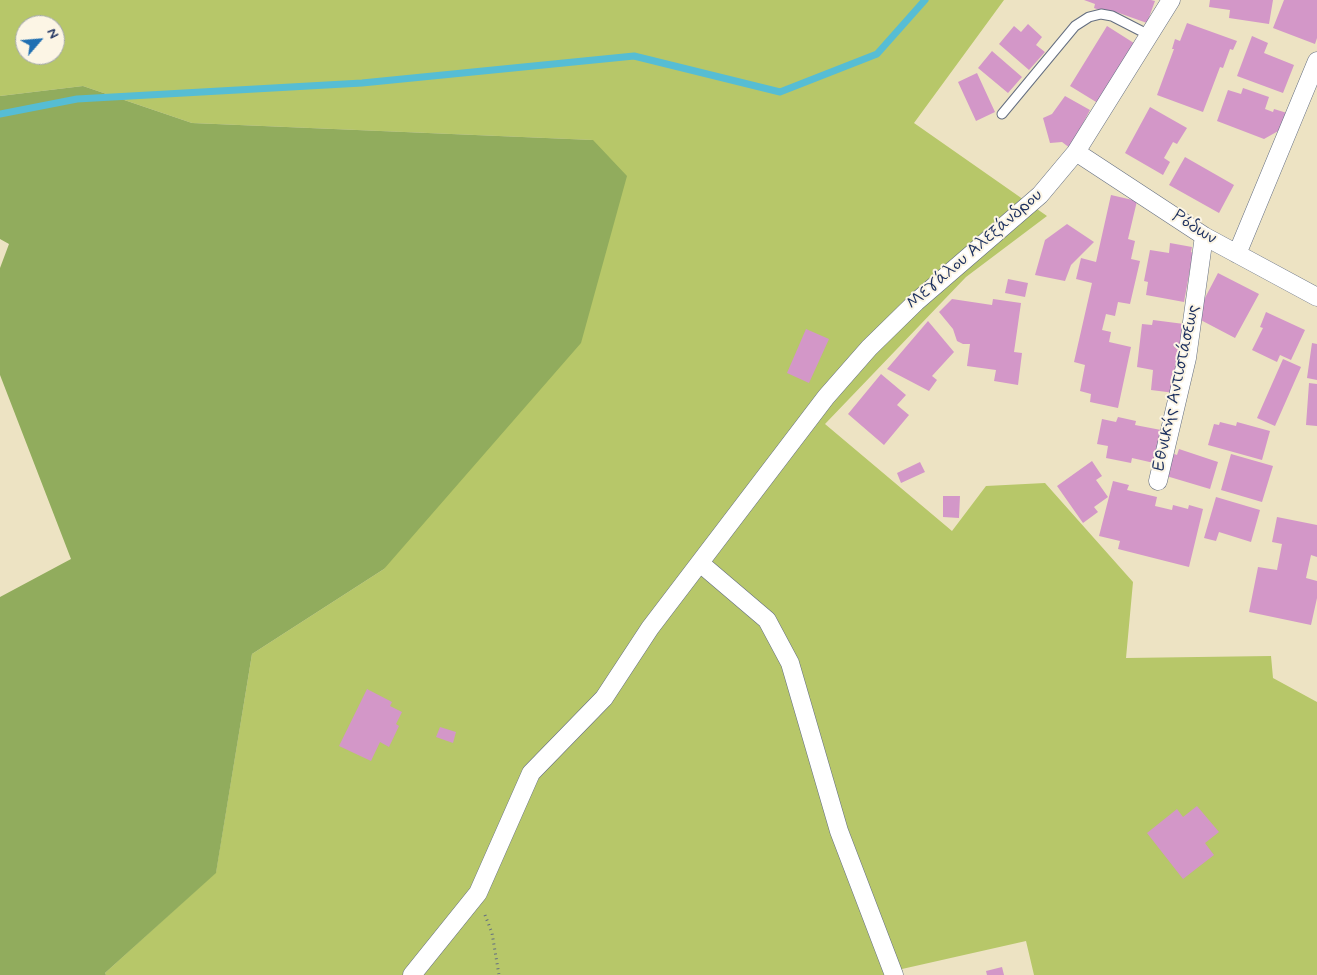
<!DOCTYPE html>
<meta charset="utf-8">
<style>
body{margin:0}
#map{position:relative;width:1317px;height:975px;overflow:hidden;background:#ede3c3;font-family:Mynerve,sans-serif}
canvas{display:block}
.north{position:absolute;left:15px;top:15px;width:50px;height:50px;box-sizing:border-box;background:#fcf5e5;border:1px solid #a2a6af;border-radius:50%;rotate:63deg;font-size:14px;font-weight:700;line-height:20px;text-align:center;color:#1b2f5e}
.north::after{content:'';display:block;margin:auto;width:18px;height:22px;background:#1f6fb2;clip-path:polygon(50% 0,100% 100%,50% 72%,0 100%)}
</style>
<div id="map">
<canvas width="1317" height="975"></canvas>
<div class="north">N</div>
</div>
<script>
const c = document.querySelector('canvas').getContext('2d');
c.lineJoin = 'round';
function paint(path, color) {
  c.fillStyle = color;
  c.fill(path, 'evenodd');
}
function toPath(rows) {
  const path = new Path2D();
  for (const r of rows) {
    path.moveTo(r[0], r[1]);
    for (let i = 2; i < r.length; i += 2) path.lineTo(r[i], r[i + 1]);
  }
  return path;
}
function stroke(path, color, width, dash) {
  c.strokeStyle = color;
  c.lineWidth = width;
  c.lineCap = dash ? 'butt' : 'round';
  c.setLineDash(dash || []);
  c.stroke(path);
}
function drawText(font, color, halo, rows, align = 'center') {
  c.font = font + ' Mynerve,sans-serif';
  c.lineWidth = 4;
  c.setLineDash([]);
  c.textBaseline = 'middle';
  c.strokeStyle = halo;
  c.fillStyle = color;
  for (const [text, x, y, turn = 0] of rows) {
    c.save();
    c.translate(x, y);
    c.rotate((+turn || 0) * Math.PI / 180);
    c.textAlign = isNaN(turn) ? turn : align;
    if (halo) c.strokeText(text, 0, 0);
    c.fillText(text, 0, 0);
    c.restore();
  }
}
const green = toPath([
 [0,0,1004,0,914,123,1047,216,966,277,825,424,952,531,986,486,1045,483,1133,582,1126,658,1271,656,1273,678,1317,702,1317,975,1034,975,1026,941,902,969,903,975,106,975,105,973,216,872,252,654,384,569,593,140,192,123,83,86,0,96],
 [25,25,55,25,55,55,25,55]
]);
const forest = toPath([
 [83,86,192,123,593,140,627,176,581,343,384,569,252,654,216,873,105,973,106,975,0,975,0,597,71,559,0,375,0,268,9,244,0,239,0,96]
]);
const stream = toPath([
 [0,114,77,99,362,83,634,56,780,92,877,54,925,0]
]);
const building = toPath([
 [1084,0,1151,0,1155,1,1147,23,1116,12,1115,16,1094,8,1095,4],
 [1210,0,1273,0,1269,24,1229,18,1230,10,1209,7],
 [1284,0,1317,0,1317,38,1315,44,1273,28],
 [1187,23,1237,41,1233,50,1230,49,1223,68,1220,67,1203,112,1157,95,1174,49,1172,49,1175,39,1180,41],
 [1028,24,1042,37,1036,45,1045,52,1029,70,999,44,1014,26,1021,32],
 [1107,26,1137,45,1101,105,1070,86],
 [1252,36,1268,43,1264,53,1294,65,1283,93,1237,76],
 [992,51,1022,77,1008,93,978,68],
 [977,73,995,112,976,121,958,82],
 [1243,88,1269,97,1265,109,1273,112,1274,109,1287,113,1280,130,1264,139,1217,121,1228,90,1241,94],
 [1065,96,1090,110,1070,148,1062,142,1050,143,1043,118,1052,114],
 [1150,107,1187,128,1177,144,1173,142,1164,158,1170,162,1163,175,1125,153],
 [1185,157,1234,185,1219,213,1169,185],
 [1111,195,1137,201,1128,239,1135,241,1131,259,1140,261,1130,304,1118,302,1115,316,1106,314,1102,330,1111,332,1109,342,1131,347,1118,408,1090,402,1091,394,1080,391,1085,365,1074,362,1092,283,1076,279,1081,258,1096,262],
 [1067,224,1094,242,1071,265,1065,281,1035,275,1045,240],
 [1170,243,1192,247,1191,252,1193,253,1184,302,1146,295,1148,282,1144,281,1150,250,1169,253],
 [1218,273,1259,294,1235,338,1195,317],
 [1008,279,1028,283,1025,297,1005,293],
 [952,299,992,305,993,299,1021,303,1014,352,1022,353,1018,385,994,381,996,370,967,366,970,344,963,344,957,341,953,329,939,312],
 [1266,312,1305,330,1291,360,1280,355,1277,362,1252,350,1263,328,1260,327],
 [1153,320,1184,324,1175,393,1151,390,1153,370,1137,367,1142,324,1152,325],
 [928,321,954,352,932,376,937,380,929,391,887,369],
 [806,329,829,339,809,383,787,373],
 [1312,343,1317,344,1317,380,1307,378],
 [1283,359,1301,367,1275,426,1257,418],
 [881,374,906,395,897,405,909,415,884,445,848,414],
 [1309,383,1317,384,1317,426,1306,425],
 [1118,417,1136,421,1135,425,1161,430,1154,463,1132,458,1131,463,1106,458,1108,446,1097,444,1102,419,1116,422],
 [1220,422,1236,426,1237,422,1270,431,1262,460,1208,445,1214,424,1219,425],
 [1179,449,1218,462,1210,489,1163,475,1169,452,1177,455],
 [1231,454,1273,466,1262,502,1221,490],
 [1092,461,1102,476,1096,480,1108,497,1094,507,1098,512,1083,523,1057,486],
 [920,462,925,472,901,483,897,473],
 [1113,481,1129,485,1127,490,1157,497,1155,506,1172,510,1173,505,1188,509,1189,505,1203,509,1189,567,1118,549,1120,541,1099,536],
 [943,496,960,496,959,518,943,517],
 [1216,497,1260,510,1251,542,1219,532,1216,541,1204,538],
 [1277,517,1317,525,1317,557,1311,555,1306,578,1317,581,1317,598,1311,625,1249,612,1258,567,1277,570,1282,544,1272,542],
 [367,689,392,702,390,706,402,712,396,724,399,726,389,747,380,742,371,761,339,746],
 [440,727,456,732,453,743,436,737],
 [1197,806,1219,832,1205,843,1214,855,1183,879,1147,833,1177,809,1183,817],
 [1002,967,1004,975,987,975,986,971]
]);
const path = toPath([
 [485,915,492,933,499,975]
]);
const service = toPath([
 [1002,114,1075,26,1089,17,1101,14,1112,16,1149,35]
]);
const minor = toPath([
 [1076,152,1204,236,1317,297],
 [1237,254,1317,61],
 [1158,481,1187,358,1204,236],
 [700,563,767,620,790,663,839,831,894,975],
 [412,975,478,893,531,773,604,698,650,628,826,397,869,348,916,302,1040,195,1076,152,1171,0]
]);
const streetNames = [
 ["Ρόδων",1194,228,32],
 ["Μεγάλου Αλεξάνδρου",975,250,-41],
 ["Εθνικής Αντιστάσεως",1177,388,-78]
];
paint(green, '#b7c769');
paint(forest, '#91ac5d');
stroke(stream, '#56bdd4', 7);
paint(building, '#d397c8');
stroke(service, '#646e81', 11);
stroke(minor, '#646e81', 19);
stroke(path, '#646e81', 3, [1, 4]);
stroke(service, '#fff', 9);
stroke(minor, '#fff', 18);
drawText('18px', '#1b2f5e', '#fcf5e5', streetNames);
</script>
